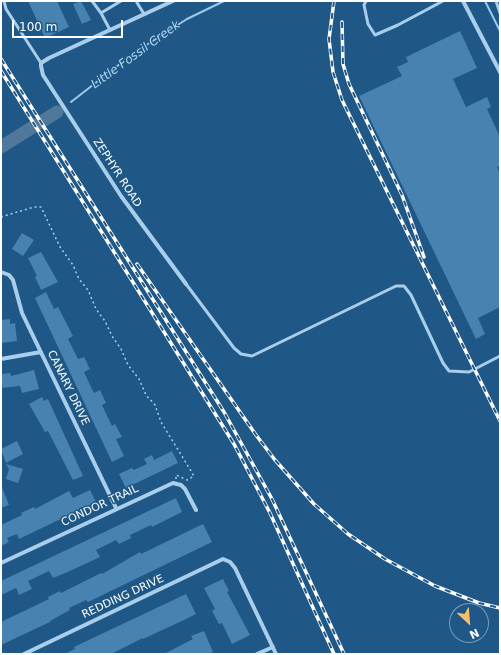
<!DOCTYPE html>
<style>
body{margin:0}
#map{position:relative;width:501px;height:655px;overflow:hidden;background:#1f5887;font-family:"DejaVu Sans",sans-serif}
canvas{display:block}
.frame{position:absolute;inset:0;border:2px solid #fff;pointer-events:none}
.north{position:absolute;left:449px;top:603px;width:40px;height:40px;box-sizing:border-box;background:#1f5887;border:1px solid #799bb7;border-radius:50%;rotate:154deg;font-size:11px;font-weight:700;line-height:16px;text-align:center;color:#fff}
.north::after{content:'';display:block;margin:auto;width:14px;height:18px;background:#f9be68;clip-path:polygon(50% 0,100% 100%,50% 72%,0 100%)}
.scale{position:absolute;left:12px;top:20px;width:111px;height:18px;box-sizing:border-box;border:2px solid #fff;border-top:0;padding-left:5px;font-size:12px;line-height:14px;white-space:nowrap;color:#fff;-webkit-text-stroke:3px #1f5887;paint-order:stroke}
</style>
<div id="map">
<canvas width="501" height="655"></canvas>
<div class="frame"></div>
<div class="north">N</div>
<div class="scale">100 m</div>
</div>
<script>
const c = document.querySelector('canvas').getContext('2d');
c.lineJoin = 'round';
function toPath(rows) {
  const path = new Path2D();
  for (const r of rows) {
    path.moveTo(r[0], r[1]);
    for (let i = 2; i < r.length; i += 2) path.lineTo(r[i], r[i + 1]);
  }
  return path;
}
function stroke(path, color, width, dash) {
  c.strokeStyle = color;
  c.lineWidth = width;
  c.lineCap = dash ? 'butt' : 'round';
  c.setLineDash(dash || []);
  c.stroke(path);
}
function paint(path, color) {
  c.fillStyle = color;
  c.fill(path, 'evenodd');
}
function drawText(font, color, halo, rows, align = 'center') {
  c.font = font + ' "DejaVu Sans",sans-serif';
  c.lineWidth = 3;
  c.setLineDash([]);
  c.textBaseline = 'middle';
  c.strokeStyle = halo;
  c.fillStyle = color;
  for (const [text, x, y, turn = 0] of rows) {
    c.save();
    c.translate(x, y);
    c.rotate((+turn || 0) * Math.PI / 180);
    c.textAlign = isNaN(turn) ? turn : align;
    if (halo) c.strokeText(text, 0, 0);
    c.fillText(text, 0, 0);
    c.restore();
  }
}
const stream = toPath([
 [485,1,500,31],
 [71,102,134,53,187,19,224,1]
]);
const river = toPath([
 [1,147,57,112]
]);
const building = toPath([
 [28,1,57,1,69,27,45,38],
 [81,1,91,20,82,24,73,4],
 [460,31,477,68,453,79,466,107,487,97,491,107,487,109,500,137,500,166,497,167,500,174,500,307,478,318,485,334,476,339,359,96,402,76,397,67,408,62,406,57],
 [22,233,34,240,23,256,12,249],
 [41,252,58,282,41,290,35,277,37,276,28,258],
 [46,292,54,309,58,307,73,336,68,339,78,359,84,357,90,369,84,372,94,393,100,390,106,403,102,405,112,426,115,424,122,437,116,439,124,456,112,462,35,298],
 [10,319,10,324,15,323,17,341,1,343,1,320],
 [34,370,39,389,22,393,20,386,1,388,1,374,10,373,11,376],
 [42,397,44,401,48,399,83,476,73,480,48,431,45,432,29,404],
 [17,441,23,454,6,463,1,449],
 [172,451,178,463,126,488,119,474,132,468,134,470,147,464,144,459,152,455,154,460],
 [6,464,23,469,18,483,6,479,9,469],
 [1,485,9,505,1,508],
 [90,490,96,502,19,539,17,534,7,538,9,542,1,546,1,525,22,515,21,513,34,507,35,509,69,491,73,498],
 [176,498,182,512,152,527,151,525,130,535,131,538,119,544,116,540,96,550,100,557,70,571,53,578,49,571,28,581,32,589,19,595,16,588,1,595,1,581],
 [203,524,212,542,88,602,86,600,69,608,70,610,50,621,50,622,1,645,1,622,49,599,48,597,60,591,61,593,101,573,102,574,140,552,141,554],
 [223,579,229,591,227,592,250,635,232,644,222,623,219,624,212,611,215,609,204,588],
 [186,594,196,614,184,620,143,639,143,638,111,654,64,654,75,649,74,647],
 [204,631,213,652,208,654,164,654,193,639,191,636]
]);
const path = toPath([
 [1,217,34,207,41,207,60,247,73,265,79,279,88,290,96,309,105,321,112,336,121,349,128,365,139,379,146,395,155,405,161,422,194,476,187,480,176,475,176,479]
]);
const lane = toPath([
 [4,1,6,9,41,63],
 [92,1,101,13,110,30],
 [136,1,144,14],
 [366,1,364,5,368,24,375,35,398,25,443,1],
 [496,1,500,13],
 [101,13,121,1],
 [186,284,234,348,241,354,252,356,396,286,404,286,411,295,443,363,449,371,469,372,500,356]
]);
const street = toPath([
 [173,1,49,58,41,63,41,66,43,75,121,196,186,284],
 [463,1,500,72],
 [1,272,9,275,13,280,22,313,116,508],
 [1,359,41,352],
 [1,563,173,483,181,485,185,489,196,510],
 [24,654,223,559,230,562,235,568,276,654],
 [257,654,273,647]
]);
const rail = toPath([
 [334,1,329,39,333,72,342,100,500,421],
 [342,22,343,64,349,84,402,195,424,257],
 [1,59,224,412,272,499,344,654],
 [1,71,234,444,270,513,334,654],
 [137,264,256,435,275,460,314,504,348,534,385,559,435,586,479,603,500,608]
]);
const streetNames = [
 ["ZEPHYR ROAD",117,173,57],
 ["CANARY DRIVE",68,388,64],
 ["CONDOR TRAIL",100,506,-25],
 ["REDDING DRIVE",123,597,-25]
];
const waterNames = [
 ["Little Fossil Creek",136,55,-36]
];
stroke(stream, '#9ccaec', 2);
stroke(river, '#4f789a', 13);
paint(building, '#4782b0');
stroke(path, '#a8ceeb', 1.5, [2, 3]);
stroke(lane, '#a8ceeb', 3);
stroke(street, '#a8ceeb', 4);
stroke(rail, '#fff', 3.5);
stroke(rail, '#1f5887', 2, [6]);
drawText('11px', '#fff', '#1f5887', streetNames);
drawText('italic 12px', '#b4d7f2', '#1f5887', waterNames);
</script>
